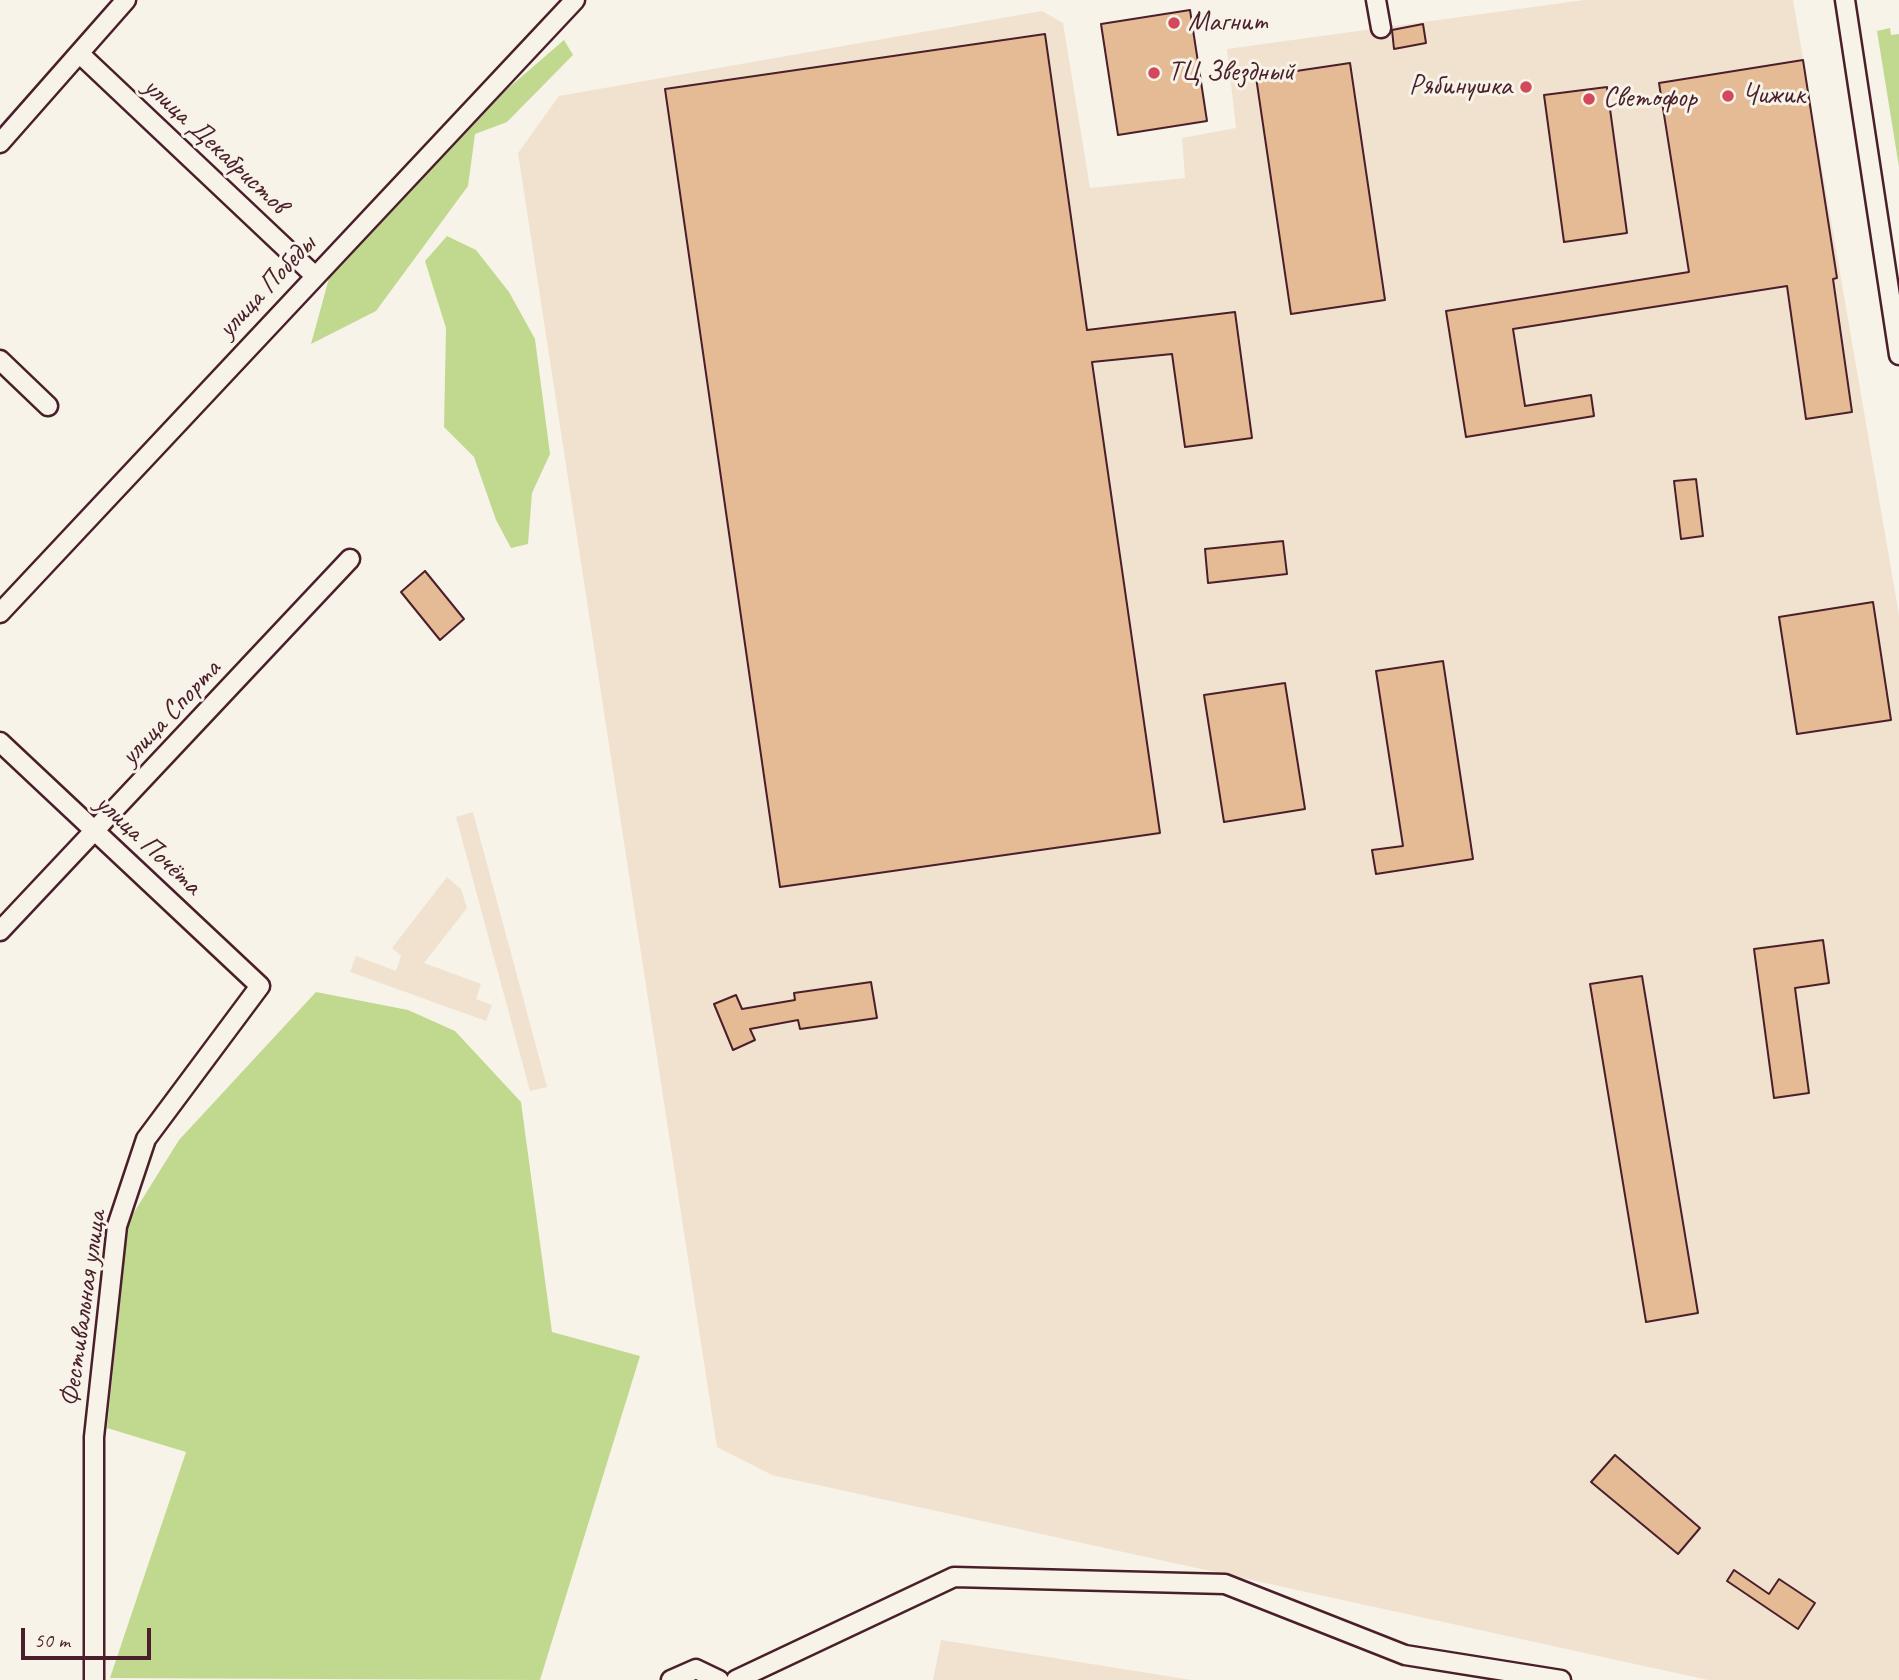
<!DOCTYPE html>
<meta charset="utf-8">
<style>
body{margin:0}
#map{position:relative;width:1899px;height:1680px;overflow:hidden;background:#f7f3e8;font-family:Caveat,sans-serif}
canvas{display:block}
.scale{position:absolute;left:21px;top:1628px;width:130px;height:32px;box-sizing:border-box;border:4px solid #4a1f2b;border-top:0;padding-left:9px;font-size:21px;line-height:24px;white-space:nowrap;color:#4a1f2b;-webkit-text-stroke:5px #f7f3e8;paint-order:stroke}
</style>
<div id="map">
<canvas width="1899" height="1680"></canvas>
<div class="scale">50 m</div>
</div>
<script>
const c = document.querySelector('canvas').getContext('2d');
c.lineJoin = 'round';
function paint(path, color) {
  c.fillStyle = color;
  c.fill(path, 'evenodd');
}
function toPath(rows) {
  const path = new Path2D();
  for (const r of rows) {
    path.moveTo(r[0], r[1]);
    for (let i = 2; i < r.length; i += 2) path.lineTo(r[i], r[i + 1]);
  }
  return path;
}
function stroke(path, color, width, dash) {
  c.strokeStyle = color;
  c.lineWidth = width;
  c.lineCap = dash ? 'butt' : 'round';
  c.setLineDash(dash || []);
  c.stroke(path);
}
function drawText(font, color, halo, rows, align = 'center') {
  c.font = font + ' Caveat,sans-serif';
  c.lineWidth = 6;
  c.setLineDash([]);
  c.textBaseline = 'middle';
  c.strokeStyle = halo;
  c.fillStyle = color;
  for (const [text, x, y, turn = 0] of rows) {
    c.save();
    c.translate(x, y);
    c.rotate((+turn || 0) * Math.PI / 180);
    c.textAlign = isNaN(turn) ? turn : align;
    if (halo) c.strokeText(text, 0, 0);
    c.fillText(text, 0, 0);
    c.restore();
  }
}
const built = toPath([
 [1584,0,1793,0,1899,615,1899,1680,1708,1680,772,1475,717,1447,518,153,559,96,1042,11,1063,23,1090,188,1185,178,1182,138,1236,128,1227,49],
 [473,812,547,1087,530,1091,456,817],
 [447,877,461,889,467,908,424,963,481,984,476,999,492,1005,486,1021,350,972,356,956,396,971,401,956,392,948],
 [941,1640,1192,1680,933,1680]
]);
const green = toPath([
 [1890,28,1891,35,1899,34,1899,167,1877,31],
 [564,40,573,55,507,122,475,134,468,186,376,311,311,344,331,271,477,115],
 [447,236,476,250,509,292,535,339,550,454,532,493,528,544,511,548,496,520,474,457,444,427,446,328,425,261],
 [316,992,408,1010,455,1031,521,1102,552,1332,640,1356,540,1680,110,1678,186,1452,107,1428,128,1222,179,1140]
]);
const building = toPath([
 [1190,10,1207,121,1118,135,1101,24,1190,10],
 [1423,24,1426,43,1394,49,1392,30,1423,24],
 [1045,34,1087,330,1235,312,1252,438,1185,447,1172,354,1092,362,1160,833,780,887,665,89,1045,34],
 [1803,60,1837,278,1833,279,1852,412,1806,419,1787,286,1513,329,1525,406,1591,395,1594,416,1466,437,1446,311,1689,272,1659,83,1803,60],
 [1350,63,1385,300,1291,314,1256,77,1350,63],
 [1607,87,1627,233,1564,242,1544,95,1607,87],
 [1696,479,1703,536,1681,539,1674,481,1696,479],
 [1283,541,1287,574,1208,583,1205,549,1283,541],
 [425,571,464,619,440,640,401,592,425,571],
 [1873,602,1891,720,1797,734,1779,617,1873,602],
 [1443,661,1473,859,1376,874,1372,850,1403,846,1376,671,1443,661],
 [1285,683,1305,809,1224,822,1204,695,1285,683],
 [1823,940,1829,983,1795,988,1809,1093,1774,1098,1754,949,1823,940],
 [1642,976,1698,1313,1646,1322,1590,984,1642,976],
 [871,982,877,1018,800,1029,798,1020,750,1029,755,1040,733,1050,714,1004,736,995,742,1009,795,1000,794,993,871,982],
 [1615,1455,1700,1528,1678,1554,1591,1482,1615,1455],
 [1734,1570,1769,1594,1779,1579,1815,1603,1798,1629,1727,1581,1734,1570]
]);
const minor = toPath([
 [1376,0,1381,28],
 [1845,0,1899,355],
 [81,55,314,275],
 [0,143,126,0],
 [0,360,48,406],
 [0,613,575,0],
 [0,742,260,986,146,1139,117,1226,94,1437,94,1680],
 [0,931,350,559],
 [671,1680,696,1669,719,1680],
 [736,1680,954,1577,1225,1584,1405,1655,1561,1680]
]);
const markers = [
 [1174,23,7,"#d1495b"],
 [1154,73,7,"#d1495b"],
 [1526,87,7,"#d1495b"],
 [1728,96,7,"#d1495b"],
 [1589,99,7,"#d1495b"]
];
const poiNames = [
 ["Магнит",1188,23],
 ["ТЦ Звездный",1168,73],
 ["Рябинушка",1512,87,"right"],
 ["Чижик",1742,96],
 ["Светофор",1603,99]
];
const streetNames = [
 ["улица Декабристов",215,146,43],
 ["улица Победы",267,287,-47],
 ["улица Спорта",171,713,-47],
 ["улица Почёта",148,845,43],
 ["Фестивальная улица",84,1309,-82]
];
paint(built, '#f1e2cf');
paint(green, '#c1d98f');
paint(building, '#e4bb94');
stroke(building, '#4a1f2b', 2);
stroke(minor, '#4a1f2b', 23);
stroke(minor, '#f7f3e8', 18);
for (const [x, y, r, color] of markers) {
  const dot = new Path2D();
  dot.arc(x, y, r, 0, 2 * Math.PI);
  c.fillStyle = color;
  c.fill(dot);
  stroke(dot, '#f7f3e8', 2.5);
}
drawText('28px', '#4a1f2b', '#f7f3e8', poiNames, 'left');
drawText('28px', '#4a1f2b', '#f7f3e8', streetNames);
</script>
